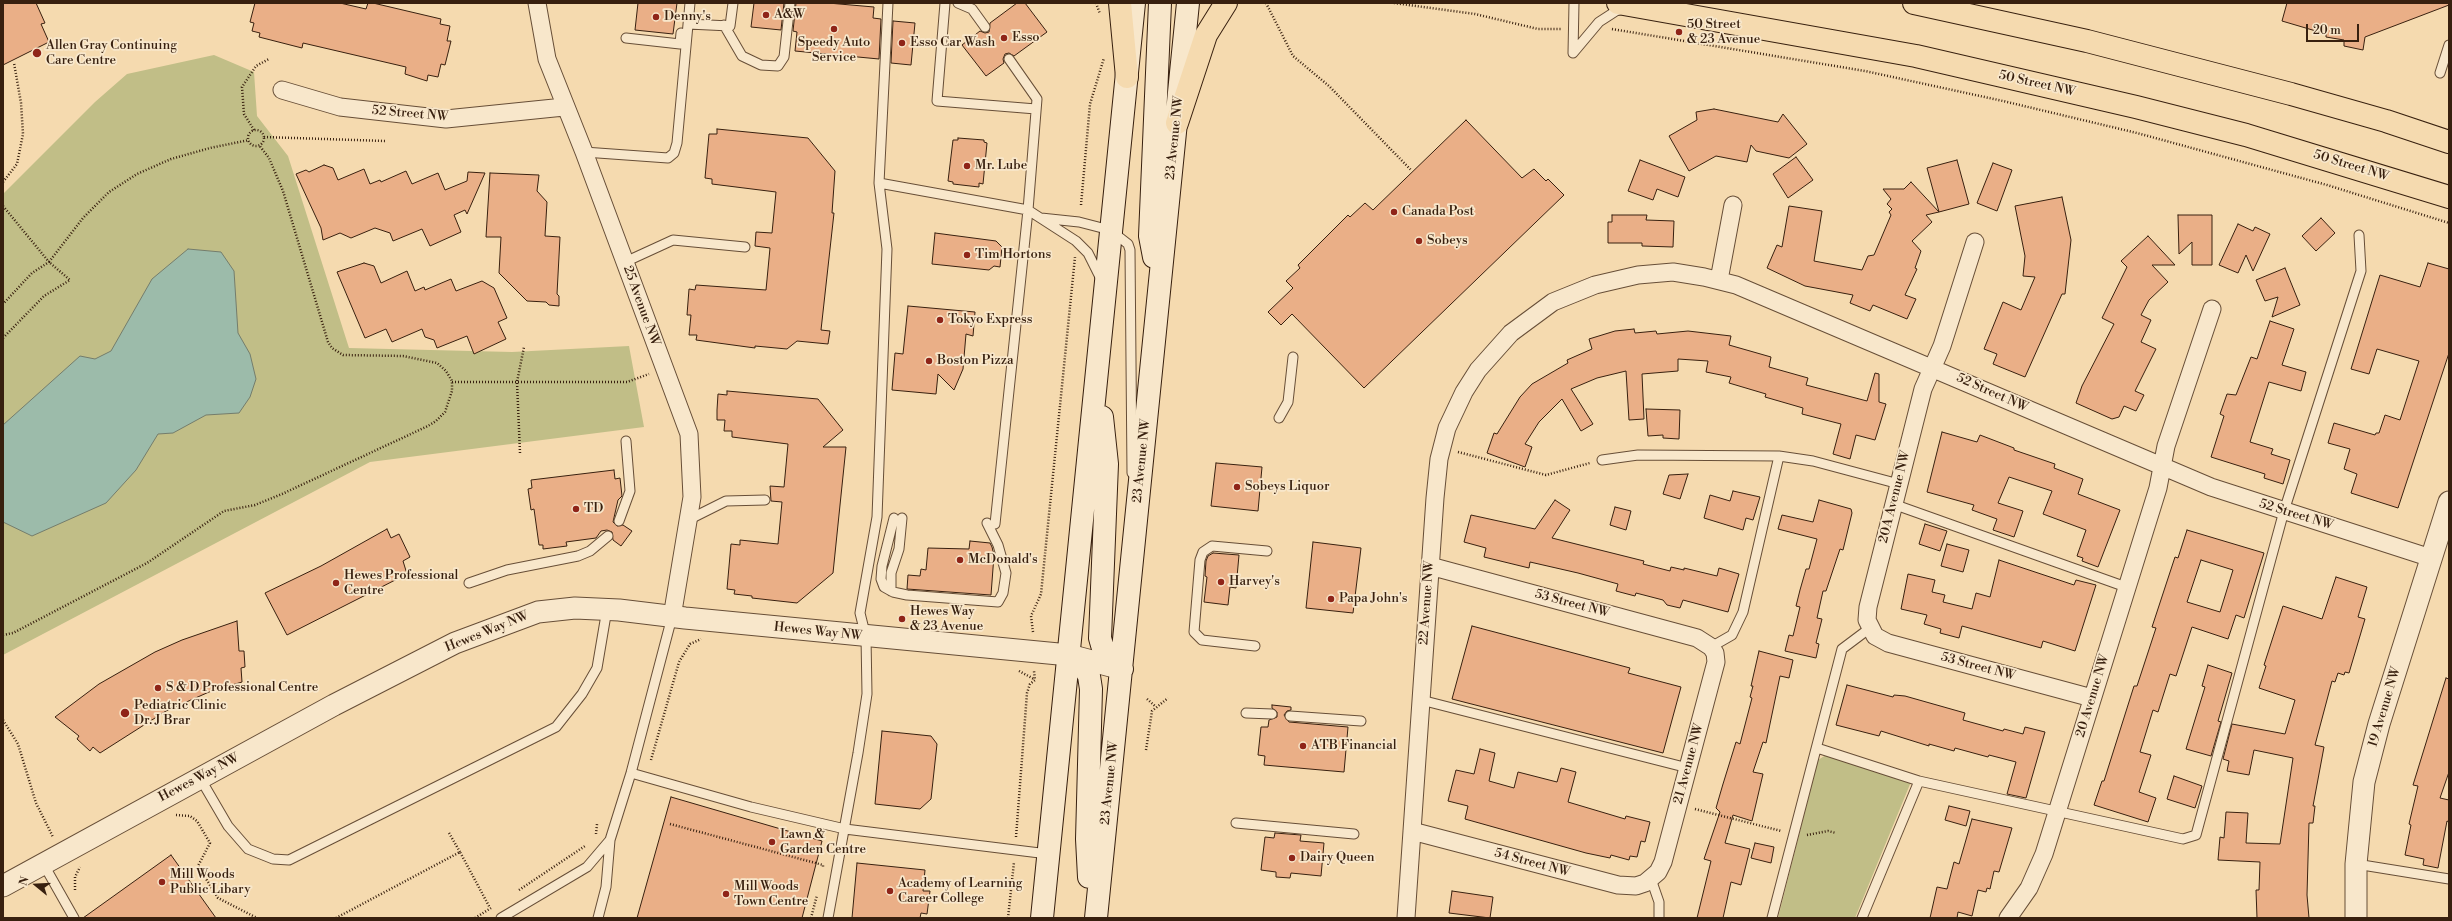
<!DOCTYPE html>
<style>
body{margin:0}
#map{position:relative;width:2452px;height:921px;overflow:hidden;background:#f5daaf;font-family:"Libre Bodoni",serif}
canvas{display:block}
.frame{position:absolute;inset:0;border:4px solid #38200f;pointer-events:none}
.north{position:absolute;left:16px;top:865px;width:40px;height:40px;-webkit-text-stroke:3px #f8e7cb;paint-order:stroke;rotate:288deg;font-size:11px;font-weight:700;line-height:16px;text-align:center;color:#38200f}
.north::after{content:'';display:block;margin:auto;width:14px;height:18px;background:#38200f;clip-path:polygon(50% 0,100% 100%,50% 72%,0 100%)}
.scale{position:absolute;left:2306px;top:24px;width:53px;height:18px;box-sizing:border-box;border:2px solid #38200f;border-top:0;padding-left:5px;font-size:12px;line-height:14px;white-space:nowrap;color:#38200f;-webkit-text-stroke:3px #f8e7cb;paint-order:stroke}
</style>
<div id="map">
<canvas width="2452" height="921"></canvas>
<div class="frame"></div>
<div class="north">N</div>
<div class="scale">20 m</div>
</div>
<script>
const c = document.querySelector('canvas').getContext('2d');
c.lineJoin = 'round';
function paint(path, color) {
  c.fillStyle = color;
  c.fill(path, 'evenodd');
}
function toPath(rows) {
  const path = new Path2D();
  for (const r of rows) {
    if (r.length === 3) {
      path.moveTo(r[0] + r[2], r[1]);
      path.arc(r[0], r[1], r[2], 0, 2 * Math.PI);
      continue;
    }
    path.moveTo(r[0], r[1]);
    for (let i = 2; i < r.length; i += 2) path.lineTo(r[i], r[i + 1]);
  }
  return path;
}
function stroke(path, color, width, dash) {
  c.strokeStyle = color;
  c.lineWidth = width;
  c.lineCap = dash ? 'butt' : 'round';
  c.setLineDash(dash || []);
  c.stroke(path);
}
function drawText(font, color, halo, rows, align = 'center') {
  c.font = font + ' "Libre Bodoni",serif';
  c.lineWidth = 3.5;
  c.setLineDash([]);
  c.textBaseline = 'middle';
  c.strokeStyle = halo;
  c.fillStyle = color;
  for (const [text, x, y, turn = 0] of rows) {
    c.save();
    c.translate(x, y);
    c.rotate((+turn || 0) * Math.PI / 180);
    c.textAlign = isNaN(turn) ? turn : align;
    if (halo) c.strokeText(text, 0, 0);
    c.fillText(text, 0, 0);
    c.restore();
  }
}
const green = toPath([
 [214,55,254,72,257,116,288,156,349,348,512,352,629,346,644,427,370,462,3,655,3,194,95,102,127,74],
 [1826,755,1913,777,1855,918,1778,918,1818,760]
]);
const water = toPath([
 [188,249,221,252,234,271,238,333,250,354,256,379,250,397,239,413,206,415,173,433,158,434,136,470,106,503,32,536,3,522,3,425,80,356,95,359,111,351,152,279,188,249]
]);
const building = toPath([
 [3,3,36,3,45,23,41,24,49,42,3,65,3,3],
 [255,3,340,3,366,9,368,3,373,3,441,19,440,24,450,26,447,41,451,41,445,65,441,64,438,77,428,75,427,81,405,74,406,67,303,43,302,48,259,37,260,33,252,31,254,23,250,22,255,3],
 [638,3,677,3,673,34,635,30,638,3],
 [754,3,784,3,781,30,751,27,754,3],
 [796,3,828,3,874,7,873,18,881,19,879,59,795,51,797,32,793,31,796,3],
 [1017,3,1025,3,1047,32,1014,56,1009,53,1005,54,1003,59,1004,63,986,76,962,45,980,31,985,33,989,32,990,23,1017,3],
 [2287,3,2448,3,2449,5,2365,37,2363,50,2344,46,2344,40,2326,37,2326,34,2282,21,2287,3],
 [893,21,915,23,911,65,891,63,893,21],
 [1714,109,1778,122,1783,114,1807,144,1789,158,1756,151,1751,145,1747,162,1716,156,1689,171,1669,136,1697,120,1696,112,1714,109],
 [1466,120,1522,178,1534,169,1546,181,1548,179,1564,195,1364,388,1292,314,1281,325,1268,312,1293,288,1286,281,1300,268,1298,265,1348,215,1350,217,1365,203,1373,210,1466,120],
 [717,129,808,138,835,171,832,213,834,213,821,330,830,331,828,344,797,341,787,349,755,346,755,348,696,340,697,335,689,335,691,315,687,315,689,289,695,290,696,285,766,290,770,248,755,246,756,232,772,233,776,192,712,184,712,179,705,178,709,134,717,134,717,129],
 [958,138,984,140,984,142,987,143,983,184,979,183,979,187,953,184,953,182,948,181,953,140,958,140,958,138],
 [1796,157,1813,180,1788,198,1773,174,1796,157],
 [1640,160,1685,177,1678,197,1657,189,1653,200,1628,191,1640,160],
 [1957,160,1969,204,1939,212,1927,168,1957,160],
 [1993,163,2012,170,1997,211,1977,203,1993,163],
 [324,165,333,168,338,180,364,169,370,184,380,180,381,182,406,171,412,184,438,173,445,190,467,181,468,172,485,173,467,214,465,210,454,215,461,232,430,246,422,229,393,241,390,233,375,228,351,238,340,233,323,240,321,228,296,174,306,170,309,172,324,165],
 [490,173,539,175,537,191,547,202,545,236,560,237,557,294,559,296,559,306,549,305,546,302,527,301,499,273,501,237,486,237,490,173],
 [1911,182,1939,212,1926,215,1932,222,1912,241,1921,251,1915,268,1917,269,1905,295,1916,299,1907,319,1873,305,1870,311,1850,303,1853,295,1805,286,1767,268,1777,245,1782,247,1789,206,1822,211,1814,261,1862,270,1868,256,1874,255,1891,215,1889,212,1892,209,1887,204,1891,199,1883,189,1904,189,1911,182],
 [2062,197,2071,240,2065,294,2062,294,2025,377,1993,364,1997,354,1984,349,2003,302,2021,310,2035,277,2023,276,2025,256,2015,206,2062,197],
 [1612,215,1647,215,1646,220,1674,221,1673,247,1642,246,1642,243,1608,243,1608,222,1612,222,1612,215],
 [2178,215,2212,215,2212,265,2192,265,2192,242,2179,254,2178,215],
 [2321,218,2335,233,2316,251,2302,236,2321,218],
 [2238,224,2253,231,2255,227,2270,234,2253,271,2246,255,2238,273,2219,265,2238,224],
 [935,233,996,241,1002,247,1000,267,994,266,989,270,932,264,935,233],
 [2148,236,2175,265,2152,265,2168,282,2149,300,2141,315,2151,320,2141,342,2156,349,2135,391,2144,395,2136,411,2124,406,2119,417,2112,419,2076,403,2082,386,2114,324,2102,318,2127,267,2121,261,2148,236],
 [364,263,374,266,381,283,407,271,415,291,424,287,425,290,451,279,456,291,482,281,494,288,507,318,498,322,506,339,474,354,467,336,437,348,434,340,425,337,422,329,392,342,386,329,365,338,337,272,364,263],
 [2428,263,2449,269,2449,353,2398,508,2351,493,2357,474,2344,469,2350,449,2328,443,2334,423,2375,435,2376,433,2379,433,2385,415,2400,420,2419,361,2377,349,2369,374,2351,369,2380,275,2420,287,2428,263],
 [2285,268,2300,305,2272,317,2278,297,2265,301,2256,280,2285,268],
 [908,306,975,312,973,336,966,334,963,369,954,390,938,374,936,394,892,390,895,353,903,354,908,306],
 [2270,321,2294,329,2282,365,2306,372,2301,391,2269,382,2250,442,2273,449,2271,454,2290,460,2283,484,2264,478,2265,474,2211,457,2224,416,2220,414,2227,394,2236,395,2251,357,2257,359,2270,321],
 [1634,329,1635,333,1656,331,1657,334,1688,331,1731,336,1729,345,1771,357,1769,367,1808,378,1806,385,1867,401,1875,373,1879,374,1879,402,1886,404,1875,440,1856,435,1850,459,1833,454,1841,424,1802,414,1803,408,1765,397,1766,394,1729,383,1731,377,1706,372,1708,361,1678,359,1678,371,1642,374,1644,419,1629,420,1626,371,1597,378,1571,389,1593,424,1581,431,1562,399,1539,422,1525,444,1532,447,1525,467,1487,453,1494,433,1497,434,1520,397,1532,384,1568,363,1567,360,1592,349,1589,339,1615,331,1634,329],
 [727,391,818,399,843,430,823,447,846,447,833,573,797,603,752,598,752,596,734,594,735,590,727,589,731,544,740,545,740,540,778,544,782,502,771,501,770,486,784,487,788,444,732,437,732,431,724,431,725,420,717,420,717,410,718,394,727,395,727,391],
 [1646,409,1680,410,1679,439,1663,438,1663,435,1648,436,1646,409],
 [1942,432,1977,442,1980,435,2014,448,2014,450,2055,464,2054,468,2083,479,2078,494,2120,510,2098,567,2082,561,2083,558,2077,556,2086,530,2043,514,2052,491,2009,477,1998,503,2023,511,2014,537,1993,530,1997,519,1972,510,1974,505,1927,492,1942,432],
 [1216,463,1262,467,1258,511,1211,506,1216,463],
 [614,470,615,479,620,478,622,496,618,500,613,522,617,526,623,525,632,531,621,546,613,540,612,532,607,530,601,531,596,538,566,542,567,546,543,549,543,545,539,545,534,509,531,510,528,489,532,488,531,480,614,470],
 [1688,474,1680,499,1663,494,1669,475,1688,474],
 [1733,491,1760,497,1753,520,1746,518,1743,530,1704,518,1710,495,1730,501,1733,491],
 [1555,500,1570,510,1552,538,1644,561,1643,564,1670,571,1671,567,1684,570,1684,568,1717,576,1719,568,1739,574,1728,612,1683,600,1680,608,1667,605,1663,600,1636,593,1635,596,1616,591,1618,584,1578,573,1530,562,1529,568,1484,557,1486,548,1464,542,1471,515,1535,529,1555,500],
 [1819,500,1851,509,1852,513,1843,550,1840,549,1826,591,1823,591,1817,618,1822,619,1816,643,1819,644,1816,658,1785,651,1789,635,1793,636,1800,607,1796,606,1800,590,1806,569,1809,569,1817,539,1778,529,1782,515,1813,522,1819,500],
 [1615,507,1631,511,1626,530,1610,525,1615,507],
 [1925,524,1947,531,1940,551,1919,544,1925,524],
 [387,529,391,538,399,534,410,557,403,561,407,574,287,635,265,593,321,566,387,529],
 [2187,530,2264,553,2244,618,2236,615,2228,639,2192,627,2176,676,2170,674,2158,712,2153,710,2140,752,2151,755,2139,792,2156,798,2148,822,2094,805,2102,781,2104,781,2134,686,2137,686,2156,628,2152,627,2175,557,2178,558,2187,530],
 [2201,560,2233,570,2220,612,2187,602,2201,560],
 [970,541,990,543,992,547,994,555,991,595,907,589,908,575,920,576,921,569,926,570,928,548,969,549,970,541],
 [1313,542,1361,548,1353,613,1306,608,1313,542],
 [1947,544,1969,550,1963,572,1941,566,1947,544],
 [1213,553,1239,555,1236,588,1230,587,1228,605,1204,602,1207,577,1205,576,1206,561,1208,556,1213,553],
 [1999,560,2074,585,2076,580,2096,585,2075,651,2043,641,2041,648,1962,626,1959,638,1940,633,1941,629,1924,624,1927,615,1901,609,1908,574,1935,580,1932,592,1945,595,1943,602,1972,609,1976,593,1990,597,1999,560],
 [2336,577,2367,587,2358,617,2365,619,2349,673,2345,672,2344,675,2338,673,2335,682,2332,681,2315,745,2324,747,2313,806,2315,806,2313,823,2309,823,2307,895,2309,918,2257,918,2256,890,2259,890,2260,862,2218,860,2220,837,2224,838,2226,812,2248,813,2246,843,2280,844,2293,758,2254,750,2249,775,2227,771,2229,761,2223,759,2232,724,2285,734,2295,700,2259,688,2266,666,2264,665,2283,606,2322,619,2336,577],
 [237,621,239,651,244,651,245,667,241,668,242,682,209,692,166,711,100,753,93,747,90,751,77,739,79,736,55,717,99,684,155,652,182,640,237,621],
 [1472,626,1630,668,1628,673,1681,687,1663,753,1452,699,1472,626],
 [1759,651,1793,660,1789,678,1780,676,1766,743,1763,742,1753,772,1763,774,1752,821,1733,815,1725,843,1750,849,1741,885,1731,882,1723,918,1697,918,1711,861,1704,859,1720,812,1716,808,1723,784,1736,742,1740,744,1752,698,1750,697,1753,686,1751,686,1759,651],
 [2208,665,2232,673,2218,721,2221,722,2211,756,2186,749,2205,687,2202,686,2208,665],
 [2446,678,2449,679,2449,772,2440,798,2449,800,2449,822,2447,821,2438,868,2423,865,2424,859,2405,855,2411,825,2409,824,2418,786,2413,785,2446,678],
 [1847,685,1893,697,1894,695,1905,696,1965,713,1963,720,2003,731,2004,729,2023,734,2025,727,2045,732,2026,798,2007,794,2016,762,1989,755,1988,757,1955,748,1954,751,1929,744,1929,746,1881,731,1879,736,1836,725,1847,685],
 [1272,705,1291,707,1291,710,1287,711,1284,715,1289,722,1348,727,1344,772,1264,765,1265,756,1258,755,1261,727,1268,727,1269,720,1277,717,1277,712,1272,708,1272,705],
 [882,731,931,736,937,744,931,799,920,809,875,804,882,731],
 [1480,749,1495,753,1489,781,1514,788,1518,772,1557,782,1561,768,1576,772,1568,802,1625,819,1626,816,1650,822,1645,842,1641,841,1637,857,1630,856,1629,860,1611,855,1610,858,1586,853,1465,819,1468,806,1448,801,1456,770,1474,774,1480,749],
 [2174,776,2202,786,2195,808,2167,799,2174,776],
 [671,797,822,841,802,918,637,918,671,797],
 [1949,806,1970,811,1966,826,1945,820,1949,806],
 [1972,819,2012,828,1999,872,1994,871,1990,889,1987,888,1986,892,1978,890,1972,916,1958,912,1957,918,1930,918,1937,887,1947,889,1954,862,1959,864,1972,819],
 [1275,833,1301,835,1300,841,1324,843,1321,876,1291,873,1290,878,1276,877,1276,872,1261,870,1265,837,1274,838,1275,833],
 [1755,843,1774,847,1771,863,1751,858,1755,843],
 [171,855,216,918,83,918,171,855],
 [857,863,925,870,923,891,930,891,927,914,921,913,920,918,852,918,857,863],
 [1452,891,1493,897,1490,918,1449,913,1452,891]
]);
const path = toPath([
 [1096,3,1100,14],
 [1266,3,1293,56,1329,86,1411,170],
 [1394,3,1475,14,1538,29,1561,29],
 [1612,29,1865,71,2003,101,2137,133,2327,185,2449,223],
 [254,130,244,114,242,87,256,66,269,59],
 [256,138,8],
 [264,137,385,141],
 [3,182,17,164,23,134,21,103,14,63],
 [1081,205,1090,104,1104,58],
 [3,206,49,262,32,273,3,304],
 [3,338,44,296,70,280,49,262,83,218,109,192,137,174,171,159,210,148,249,140],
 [452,382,627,382,649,374],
 [1458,452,1546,475,1590,463],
 [520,453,517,382,524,347],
 [1033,632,1031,616,1041,594,1075,257],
 [3,635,13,633,147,563,224,511,255,505,282,494,428,426,436,421,445,412,452,391,452,381,446,371,437,363,403,356,343,355,332,348,328,342,283,191,269,158,259,145],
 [1019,671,1034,679],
 [1147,699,1155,706],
 [3,720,18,744,36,803,53,837],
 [1146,750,1152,711,1168,698],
 [651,760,679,662,690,644,701,639],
 [1695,809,1781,831],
 [176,815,190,816,197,821,210,843,198,866,218,898,257,918],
 [670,824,823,865,823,867],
 [449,833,460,852],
 [596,834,597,824],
 [1807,835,1828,831,1836,833],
 [1016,837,1027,693,1030,684,1035,680,1034,671],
 [75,890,75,877,80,867],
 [519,890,585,846],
 [336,918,460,852,490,908],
 [475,918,491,908],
 [811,918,817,895],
 [1008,918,1014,862]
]);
const service = toPath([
 [945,3,937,101,1036,109],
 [958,3,972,9,985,27],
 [688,24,730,26,733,3],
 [724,25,742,56,761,65,778,66,784,57,790,3],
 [626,38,680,44,681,33],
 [1573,53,1599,22,1616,11,1623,9],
 [1573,53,1574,3],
 [2440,73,2449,45],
 [584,152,668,158,674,153,677,143,690,3],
 [879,183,1028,210,1076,241,1088,253,1102,281],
 [1041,218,1079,222,1110,230,1128,244,1130,250,1132,473],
 [625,262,673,240,745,247],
 [1279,418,1288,402,1293,357],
 [1602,460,1638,455,1779,456,1813,461,1899,484],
 [1893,504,2126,587],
 [894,518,882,566,881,579,884,587,893,592,907,595,998,602,1003,593,1006,573,998,545,987,523],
 [690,519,726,501,765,500],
 [619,521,630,491,626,441],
 [995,524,1028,210,1037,99,1009,59],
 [469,583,507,570,578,556,590,551,608,536],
 [891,591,891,573,899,549,902,518],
 [1255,646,1202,640,1194,632,1200,560,1203,552,1212,546,1267,551],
 [1711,647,1732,635,1743,612,1779,456],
 [1421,700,1688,768],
 [1246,713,1272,714],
 [1290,716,1361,721],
 [1817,748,1919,781,2183,839,2196,835,2284,511,2361,271,2359,235],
 [631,773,751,807,845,829,1048,854],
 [200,778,228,826,248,849,273,859,289,860,556,727,582,694,597,668,607,609],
 [1236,823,1354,834],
 [2356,864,2449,879],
 [44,865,74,918],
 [1651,879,1659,902,1659,918],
 [501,918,587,867,610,840],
 [598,918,606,887,610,840,631,773,672,617],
 [828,918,858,753,867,694,866,637,860,613,877,517,887,249,879,183,888,3],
 [1772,918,1842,649,1870,628],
 [1862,918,1919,781]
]);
const minor = toPath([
 [537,3,547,59,584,152,689,434,692,497,672,617],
 [282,90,340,107,446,119,564,107],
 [1975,242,1942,346,1923,389,1868,607,1867,620,1875,636,1888,643,2092,698],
 [1719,280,1733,205],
 [1412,831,1618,885,1636,886,1645,883,1658,872,1663,862,1716,662,1715,653,1711,647,1697,638,1430,566],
 [1406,918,1435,498,1439,459,1447,428,1464,392,1478,370,1511,333,1553,302,1595,285,1638,275,1673,272,1704,277,1736,285,2211,487,2431,558],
 [2008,918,2029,888,2044,854,2158,488,2166,446,2212,309]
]);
const tertiary = toPath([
 [3,886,334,705,455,643,538,612,575,608,619,610,685,618,1069,655,1122,669],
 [2356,918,2356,864,2364,782,2379,724,2449,502]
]);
const secondary = toPath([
 [1154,257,1150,236,1160,3],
 [1102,417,1107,464,1100,638,1104,652,1122,669],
 [1069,655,1084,667,1089,676,1091,689,1087,839,1089,877],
 [1042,918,1134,3],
 [1096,918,1188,3]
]);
const primary = toPath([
 [1120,3,1127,77],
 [1618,3,1916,56,2136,107,2246,135,2449,197],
 [1914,3,2087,41,2291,94,2386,121,2449,142],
 [1177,123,1206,35,1226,3]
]);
const markers = [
 [766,15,4,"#8f2418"],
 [656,17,4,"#8f2418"],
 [834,29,4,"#8f2418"],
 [1679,32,4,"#8f2418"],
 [1004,38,4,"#8f2418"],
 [902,43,4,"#8f2418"],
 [37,53,5,"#8f2418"],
 [967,166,4,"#8f2418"],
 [1394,212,4,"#8f2418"],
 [1419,241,4,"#8f2418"],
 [967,255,4,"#8f2418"],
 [940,320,4,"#8f2418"],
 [929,361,4,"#8f2418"],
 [1237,487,4,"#8f2418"],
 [576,509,4,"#8f2418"],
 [960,560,4,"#8f2418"],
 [1221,582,4,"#8f2418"],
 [336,583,4,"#8f2418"],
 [1331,599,4,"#8f2418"],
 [902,619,4,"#8f2418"],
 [158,688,4,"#8f2418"],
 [125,713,5,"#8f2418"],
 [1303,746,4,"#8f2418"],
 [772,842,4,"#8f2418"],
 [1292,858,4,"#8f2418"],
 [162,882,4,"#8f2418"],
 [890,891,4,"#8f2418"],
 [726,894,4,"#8f2418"]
];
const poiNames = [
 ["A&W",774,15],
 ["Denny's",664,17],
 ["50 Street",1687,25],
 ["& 23 Avenue",1687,40],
 ["Esso",1012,38],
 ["Speedy Auto",834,43,"center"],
 ["Service",834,58,"center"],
 ["Esso Car Wash",910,43],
 ["Allen Gray Continuing",46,46],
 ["Care Centre",46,61],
 ["Mr. Lube",975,166],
 ["Canada Post",1402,212],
 ["Sobeys",1427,241],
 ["Tim Hortons",975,255],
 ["Tokyo Express",948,320],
 ["Boston Pizza",937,361],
 ["Sobeys Liquor",1245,487],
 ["TD",584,509],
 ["McDonald's",968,560],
 ["Hewes Professional",344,576],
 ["Centre",344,591],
 ["Harvey's",1229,582],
 ["Papa John's",1339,599],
 ["Hewes Way",910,612],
 ["& 23 Avenue",910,627],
 ["S & D Professional Centre",166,688],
 ["Pediatric Clinic",134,706],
 ["Dr. J Brar",134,721],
 ["ATB Financial",1311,746],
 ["Lawn &",780,835],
 ["Garden Centre",780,850],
 ["Dairy Queen",1300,858],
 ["Mill Woods",170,875],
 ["Public Libary",170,890],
 ["Academy of Learning",898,884],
 ["Career College",898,899],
 ["Mill Woods",734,887],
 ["Town Centre",734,902]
];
const streetNames = [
 ["50 Street NW",2037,84,13],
 ["52 Street NW",410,114,5],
 ["23 Avenue NW",1175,138,-84],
 ["50 Street NW",2351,166,17],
 ["25 Avenue NW",641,306,70],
 ["52 Street NW",1992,393,24],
 ["23 Avenue NW",1142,461,-84],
 ["20A Avenue NW",1895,497,-76],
 ["52 Street NW",2296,515,17],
 ["22 Avenue NW",1427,603,-86],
 ["53 Street NW",1572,604,15],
 ["Hewes Way NW",487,632,-22],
 ["Hewes Way NW",818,632,6],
 ["53 Street NW",1978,667,15],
 ["20 Avenue NW",2093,696,-73],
 ["19 Avenue NW",2385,707,-73],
 ["21 Avenue NW",1689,764,-75],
 ["Hewes Way NW",199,778,-28],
 ["23 Avenue NW",1110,783,-84],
 ["54 Street NW",1532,863,15]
];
paint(green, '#c1be87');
paint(water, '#9cbbaa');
stroke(water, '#747d6c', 1);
paint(building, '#eaaf87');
stroke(building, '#38200f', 1);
stroke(service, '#674e37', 11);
stroke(minor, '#674e37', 19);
stroke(tertiary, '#674e37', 23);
stroke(secondary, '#38200f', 24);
stroke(primary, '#38200f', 24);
stroke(path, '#38200f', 2.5, [1, 2]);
stroke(service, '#f8e7cb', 9);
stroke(minor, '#f8e7cb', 17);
stroke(tertiary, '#f8e7cb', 21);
stroke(secondary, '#f8e7cb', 22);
stroke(primary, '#f5daaf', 22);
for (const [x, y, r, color] of markers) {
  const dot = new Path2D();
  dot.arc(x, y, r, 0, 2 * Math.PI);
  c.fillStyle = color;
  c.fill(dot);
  stroke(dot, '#f8e7cb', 1.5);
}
drawText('13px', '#38200f', '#f8e7cb', poiNames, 'left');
drawText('13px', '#38200f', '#f8e7cb', streetNames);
</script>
